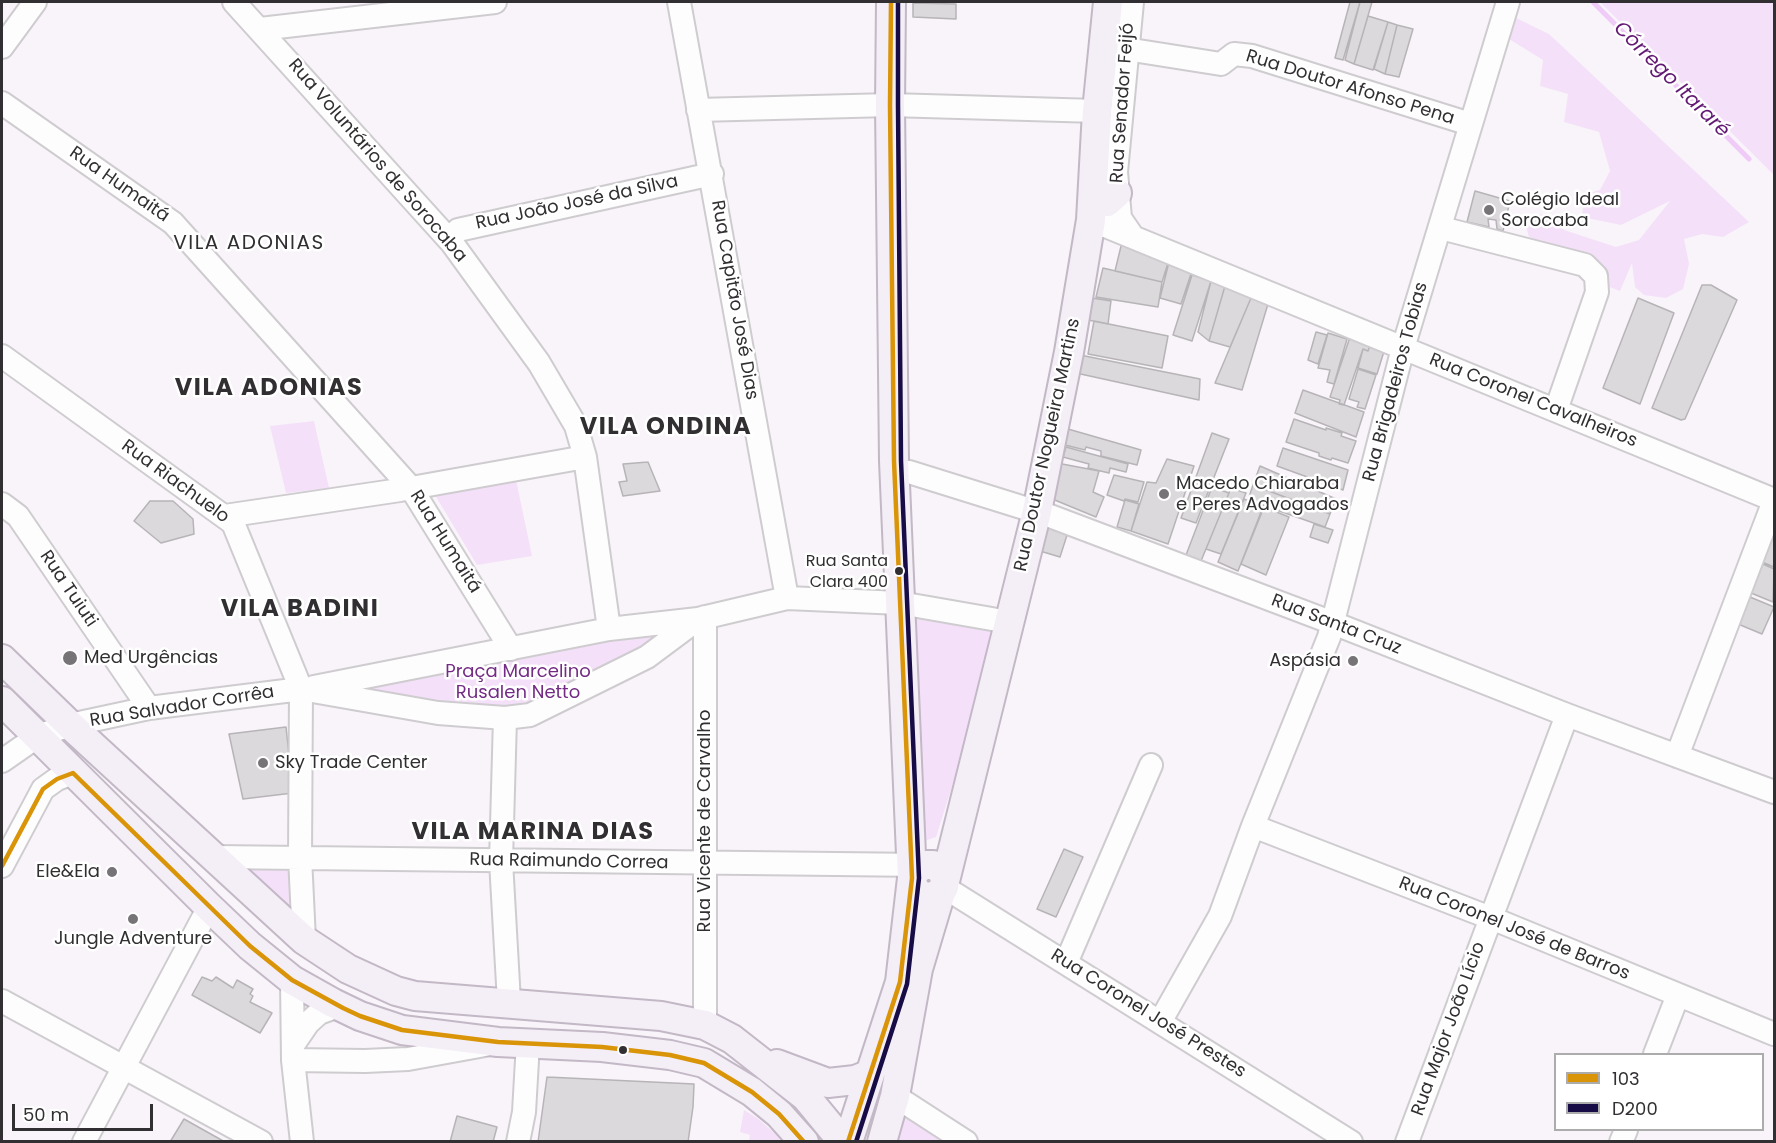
<!DOCTYPE html>
<meta charset="utf-8">
<style>
body{margin:0}
#map{position:relative;width:1776px;height:1143px;overflow:hidden;background:#f8f4f9;font-family:Poppins,sans-serif}
canvas{display:block}
.frame{position:absolute;inset:0;border:3px solid #322f32;pointer-events:none}
.legend{position:absolute;left:1554px;top:1053px;width:210px;height:78px;box-sizing:border-box;background:#fff;border:2px solid #adacad;margin:0;padding:8px 10px;list-style:none;font-size:18px;color:#322f32}
.legend li{display:flex;align-items:center;gap:12px;height:30px}
.legend b{width:30px;border:2px solid #adacad}
.scale{position:absolute;left:12px;top:1104px;width:141px;height:27px;box-sizing:border-box;border:3px solid #322f32;border-top:0;padding-left:8px;font-size:18px;line-height:21px;white-space:nowrap;color:#322f32;-webkit-text-stroke:4px #fff;paint-order:stroke}
</style>
<div id="map">
<canvas width="1776" height="1143"></canvas>
<div class="frame"></div>
<ul class="legend">
<li><b style="height:8px;background:#d99408"></b>103</li>
<li><b style="height:8px;background:#170c46"></b>D200</li>
</ul>
<div class="scale">50 m</div>
</div>
<script>
const c = document.querySelector('canvas').getContext('2d');
c.lineJoin = 'round';
function paint(path, color) {
  c.fillStyle = color;
  c.fill(path, 'evenodd');
}
function toPath(rows) {
  const path = new Path2D();
  for (const r of rows) {
    path.moveTo(r[0], r[1]);
    for (let i = 2; i < r.length; i += 2) path.lineTo(r[i], r[i + 1]);
  }
  return path;
}
function stroke(path, color, width, dash) {
  c.strokeStyle = color;
  c.lineWidth = width;
  c.lineCap = dash ? 'butt' : 'round';
  c.setLineDash(dash || []);
  c.stroke(path);
}
function drawText(font, color, halo, rows, align = 'center') {
  c.font = font + ' Poppins,sans-serif';
  c.lineWidth = 5;
  c.setLineDash([]);
  c.textBaseline = 'middle';
  c.strokeStyle = halo;
  c.fillStyle = color;
  for (const [text, x, y, turn = 0] of rows) {
    c.save();
    c.translate(x, y);
    c.rotate((+turn || 0) * Math.PI / 180);
    c.textAlign = isNaN(turn) ? turn : align;
    if (halo) c.strokeText(text, 0, 0);
    c.fillText(text, 0, 0);
    c.restore();
  }
}
const green = toPath([
 [1600,2,1774,2,1774,175],
 [1514,17,1549,34,1749,222,1723,237,1702,234,1684,239,1689,264,1683,289,1666,298,1644,295,1635,287,1632,263,1620,291,1607,286,1587,258,1529,237,1525,223,1540,214,1555,218,1564,230,1616,247,1639,240,1670,201,1621,225,1582,217,1583,206,1589,193,1600,190,1610,171,1599,132,1564,122,1568,94,1540,86,1543,60,1509,39],
 [314,421,329,488,286,493,270,426],
 [516,480,532,556,477,565,435,495],
 [910,618,1001,632,936,837,924,841],
 [663,628,663,639,528,711,434,708,349,689],
 [254,865,295,865,296,925,243,871],
 [744,1110,757,1118,784,1141,749,1141,750,1135,740,1132],
 [902,1113,955,1142,888,1142]
]);
const stream = toPath([
 [1593,2,1749,159]
]);
const building = toPath([
 [1350,2,1360,2,1343,60,1335,58,1350,2],
 [1360,2,1372,2,1354,64,1345,60,1360,2],
 [913,3,956,4,956,19,913,17,913,3],
 [1368,16,1388,22,1373,70,1354,64,1368,16],
 [1388,22,1397,25,1385,74,1374,69,1388,22],
 [1397,25,1413,29,1399,77,1385,74,1397,25],
 [1475,191,1510,201,1503,231,1497,229,1496,220,1488,219,1489,227,1467,222,1475,191],
 [1122,242,1168,263,1162,282,1115,271,1122,242],
 [1169,262,1191,274,1181,304,1160,298,1169,262],
 [1103,268,1162,282,1158,307,1096,297,1103,268],
 [1192,275,1211,281,1192,341,1173,335,1192,275],
 [1211,281,1225,286,1209,341,1198,332,1211,281],
 [1702,285,1711,285,1737,300,1685,419,1681,420,1652,408,1702,285],
 [1225,286,1251,298,1230,347,1209,341,1225,286],
 [1092,298,1111,301,1108,324,1088,320,1092,298],
 [1251,298,1268,304,1242,390,1215,383,1251,298],
 [1638,298,1674,313,1640,404,1603,388,1638,298],
 [1094,321,1168,336,1162,368,1088,354,1094,321],
 [1316,332,1327,335,1318,364,1308,360,1316,332],
 [1328,333,1347,339,1334,384,1327,382,1330,370,1318,368,1328,333],
 [1350,337,1370,345,1368,351,1363,349,1344,405,1339,404,1340,400,1330,397,1350,337],
 [1370,345,1385,348,1377,374,1358,368,1363,349,1368,351,1370,345],
 [1080,355,1200,379,1199,400,1076,373,1080,355],
 [1358,369,1376,375,1365,409,1357,407,1359,402,1349,399,1358,369],
 [1303,390,1364,412,1356,437,1295,413,1303,390],
 [1294,419,1326,430,1326,428,1342,433,1341,436,1356,441,1348,463,1332,458,1331,460,1319,456,1319,453,1286,442,1294,419],
 [1068,429,1141,450,1137,465,1101,456,1101,451,1086,447,1085,450,1065,445,1068,429],
 [1212,433,1229,439,1196,523,1181,518,1212,433],
 [1066,447,1128,464,1126,472,1110,468,1109,473,1088,468,1089,464,1063,457,1066,447],
 [1283,448,1348,470,1343,490,1277,466,1283,448],
 [1167,459,1194,466,1168,544,1131,531,1147,482,1156,483,1167,459],
 [648,462,660,491,623,496,619,482,627,481,623,464,648,462],
 [1057,463,1099,471,1093,492,1104,497,1096,517,1045,496,1057,463],
 [1260,466,1336,499,1330,514,1253,485,1260,466],
 [1114,475,1144,482,1138,502,1125,499,1124,501,1107,495,1114,475],
 [1253,485,1330,514,1325,527,1248,500,1253,485],
 [1212,487,1229,493,1201,561,1186,555,1212,487],
 [1231,488,1246,493,1221,554,1206,549,1231,488],
 [1244,499,1263,507,1238,571,1218,562,1244,499],
 [1125,500,1139,504,1131,531,1117,527,1125,500],
 [150,501,173,501,193,519,194,534,161,543,134,521,150,501],
 [1264,507,1289,517,1266,575,1241,564,1264,507],
 [1314,524,1333,530,1328,543,1310,537,1314,524],
 [1049,526,1068,532,1060,557,1040,551,1049,526],
 [1774,532,1774,567,1762,562,1774,532],
 [1763,564,1774,569,1773,602,1751,593,1763,564],
 [1750,597,1774,607,1762,634,1738,624,1750,597],
 [286,727,293,793,243,799,229,734,286,727],
 [1064,849,1083,857,1056,917,1037,909,1064,849],
 [202,977,212,981,216,977,233,988,237,980,253,989,250,994,253,996,250,1002,272,1013,260,1033,192,995,202,977],
 [547,1077,694,1084,693,1107,688,1142,538,1142,547,1077],
 [457,1116,497,1127,493,1142,450,1142,457,1116],
 [184,1119,225,1142,170,1142,184,1119]
]);
const minor = toPath([
 [234,2,452,243,539,363,576,426,585,457,609,629],
 [679,2,787,598],
 [1132,2,1116,172,1120,218,1133,237],
 [260,29,495,2],
 [2,47,35,2],
 [1126,49,1221,64,1234,54,1252,56,1470,124],
 [2,103,173,223,411,488,511,649],
 [698,110,890,105,1097,111],
 [1091,220,1774,500],
 [1441,228,1585,265,1596,276,1597,292,1556,410],
 [452,243,454,234,458,230,712,174],
 [2,356,233,523,301,689,300,857,304,940],
 [895,474,899,471,909,472,1050,516,1333,623,1567,715,1774,792],
 [2,504,18,516,149,708],
 [225,516,400,490,585,457],
 [705,617,705,1025],
 [314,687,609,629,698,619],
 [505,718,501,861,509,1002],
 [1677,756,1774,501],
 [2,761,38,736,70,725,149,708,301,689,438,713,505,718,530,715,647,657,698,619,787,598,900,603,1009,622],
 [1253,826,1501,922,1774,1034],
 [214,857,924,865],
 [2,866,43,789,57,779,73,773],
 [944,887,1351,1142],
 [1066,963,1151,765],
 [292,980,293,1060,302,1142],
 [2,1001,261,1142],
 [1160,1022,1220,916,1253,826,1329,637,1403,348,1508,2],
 [293,1045,308,1023,319,1013,333,1008,343,1008],
 [1655,1054,1678,995],
 [293,1060,365,1061,408,1059,485,1045],
 [895,1096,966,1142],
 [84,1142,209,907],
 [518,1142,524,1112,528,1043],
 [1407,1142,1567,715],
 [1621,1142,1626,1130]
]);
const major = toPath([
 [891,2,890,105,894,461,912,878],
 [1093,199,1107,202,1117,193],
 [2,659,70,725,304,940,348,969,396,991,415,996,661,1016,705,1025,732,1039,806,1097,843,1142],
 [2,701,209,907,250,946,292,980,333,1003,360,1016,402,1030,498,1042,602,1047,670,1055,704,1063,752,1092,779,1114,804,1142],
 [945,881,1037,511,1069,352,1091,220,1097,111,1108,2],
 [777,1064,828,1083,855,1080,870,1074],
 [848,1142,900,982,912,878,914,873,922,865,933,865,938,867,945,876,944,887,941,892,932,897,921,896,917,893,912,883],
 [882,1142,895,1096,918,969,941,892]
]);
const bus1 = toPath([
 [2,866,43,789,57,779,73,773,250,946,292,980,343,1008,360,1016,402,1030,498,1042,602,1047,670,1055,704,1063,752,1092,779,1114,804,1142],
 [848,1142,900,982,912,878,894,461,890,105,891,2]
]);
const bus2 = toPath([
 [856,1142,907,984,919,878,901,461,898,105,898,2]
]);
const markers = [
 [1489,210,6,"#777478"],
 [1164,494,6,"#777478"],
 [899,571,5,"#322f32"],
 [70,658,8,"#777478"],
 [1353,661,6,"#777478"],
 [263,763,6,"#777478"],
 [112,872,6,"#777478"],
 [133,919,6,"#777478"],
 [623,1050,5,"#322f32"]
];
const busNames = [
 ["Rua Santa",888,562],
 ["Clara 400",888,583]
];
const streetNames = [
 ["Rua Doutor Afonso Pena",1350,88,17],
 ["Rua Senador Feijó",1123,103,-86],
 ["Rua Voluntários de Sorocaba",377,161,49],
 ["Rua Humaitá",119,185,35],
 ["Rua João José da Silva",577,203,-12],
 ["Rua Capitão José Dias",734,300,80],
 ["Rua Brigadeiros Tobias",1396,382,-75],
 ["Rua Coronel Cavalheiros",1533,401,22],
 ["Rua Doutor Nogueira Martins",1048,445,-78],
 ["Rua Riachuelo",175,482,36],
 ["Rua Humaitá",445,542,58],
 ["Rua Tuiuti",68,589,56],
 ["Rua Santa Cruz",1336,625,21],
 ["Rua Salvador Corrêa",182,707,-9],
 ["Rua Vicente de Carvalho",705,821,-90],
 ["Rua Raimundo Correa",569,862,1],
 ["Rua Coronel José de Barros",1514,929,22],
 ["Rua Coronel José Prestes",1148,1014,32],
 ["Rua Major João Lício",1449,1029,-70]
];
const poiNames = [
 ["Colégio Ideal",1501,200],
 ["Sorocaba",1501,221],
 ["Macedo Chiaraba",1176,484],
 ["e Peres Advogados",1176,505],
 ["Med Urgências",84,658],
 ["Aspásia",1341,661,"right"],
 ["Sky Trade Center",275,763],
 ["Ele&Ela",100,872,"right"],
 ["Jungle Adventure",133,939,"center"]
];
const parkNames = [
 ["Praça Marcelino",518,672],
 ["Rusalen Netto",518,693]
];
const waterNames = [
 ["Córrego Itararé",1671,80,45]
];
const neighbourhoodNames = [
 ["VILA ADONIAS",249,244]
];
const districtNames = [
 ["VILA ADONIAS",269,389],
 ["VILA ONDINA",666,428],
 ["VILA BADINI",300,610],
 ["VILA MARINA DIAS",533,833]
];
paint(green, '#f4e1f9');
stroke(stream, '#f0cbf8', 5);
paint(building, '#dcd9dd');
stroke(building, '#b7b4b7', 1.5);
stroke(minor, '#cfccd0', 26);
stroke(major, '#c3b8c6', 32);
stroke(minor, '#fefdfe', 22);
stroke(major, '#f4eef6', 28);
stroke(bus1, '#d99408', 4.5);
stroke(bus2, '#170c46', 4.5);
for (const [x, y, r, color] of markers) {
  const dot = new Path2D();
  dot.arc(x, y, r, 0, 2 * Math.PI);
  c.fillStyle = color;
  c.fill(dot);
  stroke(dot, '#fff', 2);
}
drawText('16px', '#322f32', '#fff', busNames, 'right');
drawText('18px', '#322f32', '#fff', streetNames);
drawText('18px', '#322f32', '#fff', poiNames, 'left');
drawText('18px', '#732b84', '#fff', parkNames);
drawText('italic 20px', '#631973', '#fff', waterNames);
c.letterSpacing = '1.5px';
drawText('20px', '#322f32', '#fff', neighbourhoodNames);
c.letterSpacing = '0px';
c.letterSpacing = '1.5px';
drawText('bold 24px', '#322f32', '#fff', districtNames);
c.letterSpacing = '0px';
</script>
